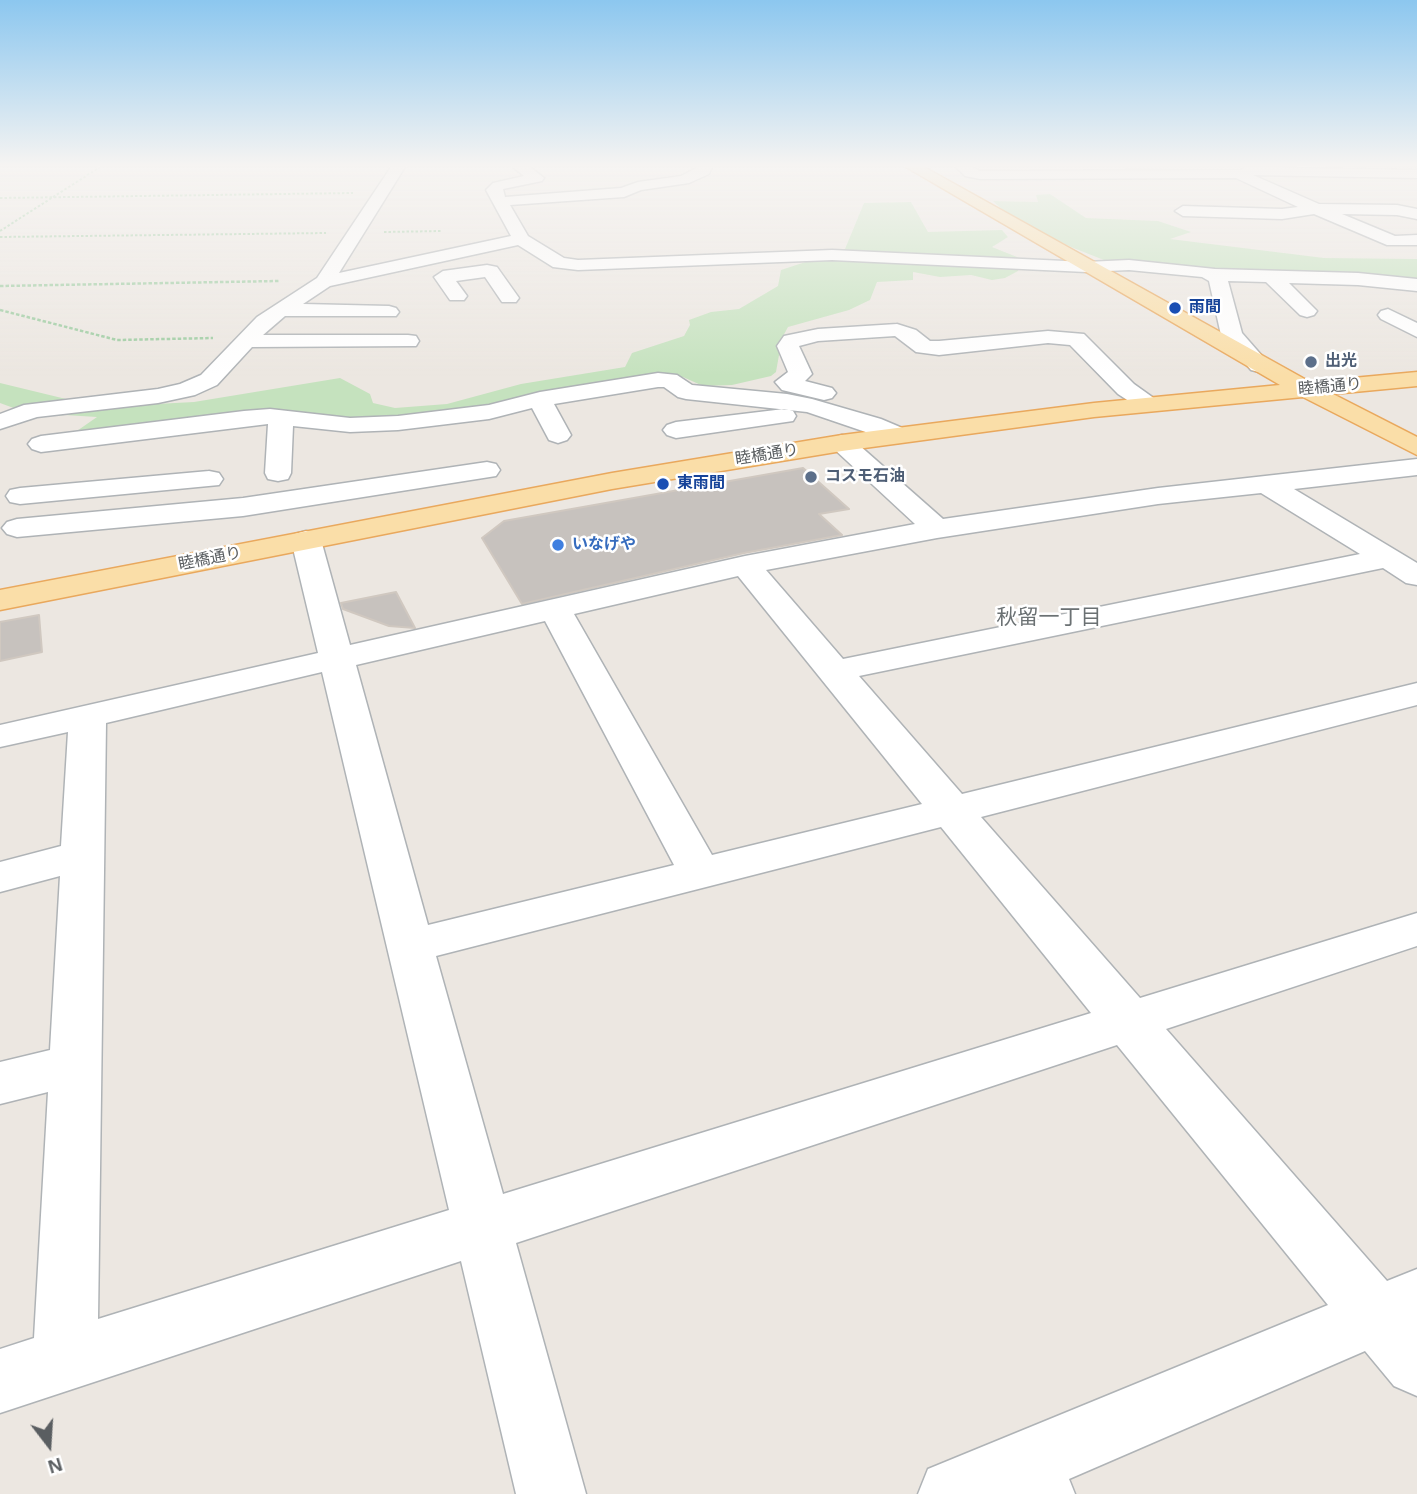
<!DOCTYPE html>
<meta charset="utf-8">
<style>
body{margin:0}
#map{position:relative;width:1417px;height:1494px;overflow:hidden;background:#ece7e1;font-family:Arial,sans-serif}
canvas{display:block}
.north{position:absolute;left:14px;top:1410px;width:70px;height:70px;-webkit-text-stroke:5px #fff;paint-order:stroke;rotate:163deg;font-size:19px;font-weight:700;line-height:28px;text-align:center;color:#5a5e61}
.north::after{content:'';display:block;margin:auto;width:24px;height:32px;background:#5a5e61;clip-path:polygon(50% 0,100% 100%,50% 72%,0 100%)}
</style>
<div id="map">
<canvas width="1417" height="1494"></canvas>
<div class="north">N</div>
</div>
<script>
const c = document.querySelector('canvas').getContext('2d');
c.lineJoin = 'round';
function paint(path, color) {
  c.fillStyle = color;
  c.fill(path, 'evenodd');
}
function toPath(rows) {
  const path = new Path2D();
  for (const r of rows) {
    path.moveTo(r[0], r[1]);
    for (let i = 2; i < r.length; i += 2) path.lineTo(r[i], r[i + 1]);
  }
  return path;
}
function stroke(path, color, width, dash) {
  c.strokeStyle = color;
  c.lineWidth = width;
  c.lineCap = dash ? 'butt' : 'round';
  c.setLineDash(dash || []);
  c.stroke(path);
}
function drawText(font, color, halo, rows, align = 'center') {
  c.font = font + ' Arial,"Noto Sans JP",sans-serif';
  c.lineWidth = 5;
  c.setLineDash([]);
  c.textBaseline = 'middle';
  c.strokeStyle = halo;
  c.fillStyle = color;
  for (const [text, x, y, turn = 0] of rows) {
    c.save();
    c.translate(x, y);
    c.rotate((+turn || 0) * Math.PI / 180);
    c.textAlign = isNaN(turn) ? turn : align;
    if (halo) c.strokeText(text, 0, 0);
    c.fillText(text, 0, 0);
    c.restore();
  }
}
const green = toPath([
 [1050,194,1086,218,1158,221,1191,232,1170,239,1324,258,1417,259,1417,286,1233,282,1109,262,1071,247,1011,218,993,201,1038,202,1036,195],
 [911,202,928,232,1002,230,1008,237,992,247,1022,259,1018,271,1005,278,992,280,971,275,940,277,913,272,913,280,877,282,870,300,849,310,788,327,782,338,776,372,771,376,732,385,703,386,683,377,573,390,490,408,372,424,337,418,74,433,97,417,65,415,38,417,0,403,0,383,99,407,194,402,340,378,370,394,373,403,395,408,447,404,521,384,625,367,632,353,684,336,690,325,689,320,711,312,739,309,778,286,781,270,845,249,864,203]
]);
const building = toPath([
 [803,468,849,509,819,514,842,535,744,553,522,604,482,538,504,521,803,468],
 [396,592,415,628,389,626,343,609,341,603,396,592],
 [39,615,42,652,0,661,0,622,39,615]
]);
const pathFar1 = toPath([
 [0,198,353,193],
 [0,231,100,167],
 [384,232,442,231],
 [0,237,326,233]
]);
const path = toPath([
 [0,286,279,281],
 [0,310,117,340,213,338]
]);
const minor = toPath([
 [391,167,405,167,339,273,511,236,486,190,493,183,524,176,513,167,530,167,544,178,542,181,503,189,505,197,621,188,638,182,681,176,698,167,712,167,709,174,689,183,641,190,624,197,510,205,528,236,564,258,578,260,832,250,1086,262,1129,260,1215,269,1358,273,1417,279,1417,291,1358,285,1289,283,1317,311,1314,315,1307,317,1300,315,1266,282,1228,281,1242,333,1270,365,1267,370,1259,372,1251,370,1221,335,1209,281,1202,277,1129,270,1086,272,832,260,578,270,553,267,518,245,330,286,303,304,389,306,396,308,399,312,396,316,285,316,263,335,408,335,416,336,419,341,416,346,252,347,217,385,195,395,158,403,37,417,0,429,0,414,24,405,158,389,180,384,201,375,257,317,317,278,391,167],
 [956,167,972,167,980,171,1241,170,1246,167,1417,170,1417,178,1253,175,1319,204,1397,205,1417,209,1417,219,1397,215,1342,214,1395,236,1417,235,1417,245,1387,245,1314,214,1282,219,1183,216,1175,211,1183,206,1282,209,1298,207,1236,178,980,179,965,176,956,167],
 [487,265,497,267,519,298,516,302,502,302,485,277,456,281,467,296,464,300,450,300,434,277,443,271,487,265],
 [1388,309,1417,323,1417,337,1381,319,1378,315,1381,311,1388,309],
 [897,324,916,330,930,341,939,341,1048,331,1084,334,1134,384,1162,404,1159,409,1150,411,1141,409,1118,394,1070,345,1048,343,939,355,916,352,895,336,818,341,799,346,812,374,805,381,832,388,836,393,832,398,824,400,782,390,775,382,788,372,777,346,784,336,818,329,897,324],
 [658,373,677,375,692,385,787,394,812,399,881,419,907,430,911,435,907,440,898,443,807,412,686,399,678,397,664,387,658,387,554,404,571,435,567,440,558,443,549,440,532,408,489,419,398,430,350,432,293,426,291,473,288,479,278,481,268,479,265,473,268,424,41,452,32,449,28,444,32,439,41,436,244,411,270,409,350,418,398,416,489,405,540,392,658,373],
 [784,409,793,411,796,416,793,421,676,438,667,435,663,430,667,425,676,422,784,409],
 [842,435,851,438,943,519,1158,488,1417,459,1417,475,1294,489,1417,563,1417,585,1406,583,1383,568,859,676,962,794,1417,683,1417,705,981,817,1140,998,1417,913,1417,946,1166,1029,1387,1281,1417,1269,1417,1396,1394,1386,1365,1351,1069,1479,1075,1494,918,1494,928,1469,1328,1305,1117,1045,516,1243,586,1494,516,1494,461,1261,0,1413,0,1349,34,1338,48,1092,0,1104,0,1062,50,1050,60,876,0,892,0,862,61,846,68,732,0,747,0,725,318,653,291,540,295,534,306,531,317,534,321,540,350,645,745,556,915,524,833,448,829,443,833,438,842,435],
 [1261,493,1360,554,843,659,766,570,937,538,1158,504,1261,493],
 [738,576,922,804,712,855,574,614,738,576],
 [545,621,674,865,428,925,356,665,545,621],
 [322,672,449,1210,98,1319,106,723,322,672],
 [941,827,1091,1013,503,1194,436,956,941,827],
 [487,462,496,464,500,470,496,476,243,516,17,537,7,534,2,528,7,522,17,519,243,498,487,462],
 [209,471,219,473,223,479,219,485,20,504,10,502,6,496,10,490,20,488,209,471]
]);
const major = toPath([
 [906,167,924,167,1310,382,1417,372,1417,386,1333,394,1417,437,1417,455,1303,397,1094,417,842,451,612,489,0,610,0,590,612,473,842,435,1094,403,1280,385,906,167]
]);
const markers = [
 [1175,308,7,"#1a4fb4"],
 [1311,362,7,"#5c6f8a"],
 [811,477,7,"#5c6f8a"],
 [663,484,7,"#1a4fb4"],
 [558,545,7,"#3f7fe0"]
];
const farTransitnames = [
 ["雨間",1189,308],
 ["東雨間",677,484]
];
const farServicenames = [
 ["出光",1325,362],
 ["コスモ石油",825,477]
];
const farStreetnames = [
 ["睦橋通り",1330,387,-5],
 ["睦橋通り",767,455,-9],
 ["睦橋通り",210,559,-11]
];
const farShopnames = [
 ["いなげや",572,545]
];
const neighbourhoodNames = [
 ["秋留一丁目",1049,618]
];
paint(green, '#c5e2be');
paint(building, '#c7c2be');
stroke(building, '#d0c8c0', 2);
stroke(minor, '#afb3b6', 3);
stroke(major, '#e9a85d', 3);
stroke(pathFar1, '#9ccba0', 2, [2.5, 2]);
stroke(path, '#9ccba0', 2.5, [3.5, 2]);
paint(minor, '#fff');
paint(major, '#fadea8');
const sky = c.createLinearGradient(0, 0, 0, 376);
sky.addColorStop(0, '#8cc7ef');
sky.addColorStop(0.44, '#f6f4f2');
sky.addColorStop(1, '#f6f4f200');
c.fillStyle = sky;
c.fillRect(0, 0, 1417, 376);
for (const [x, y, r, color] of markers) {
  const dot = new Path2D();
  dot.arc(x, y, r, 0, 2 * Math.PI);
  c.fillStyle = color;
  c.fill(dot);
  stroke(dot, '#fff', 2.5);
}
drawText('bold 16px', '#164399', '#fff', farTransitnames, 'left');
drawText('bold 16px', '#4e5e75', '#fff', farServicenames, 'left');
drawText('16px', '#5a5e61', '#fff', farStreetnames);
drawText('bold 16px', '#366cbe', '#fff', farShopnames, 'left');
drawText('21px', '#6b7173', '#fff', neighbourhoodNames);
</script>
